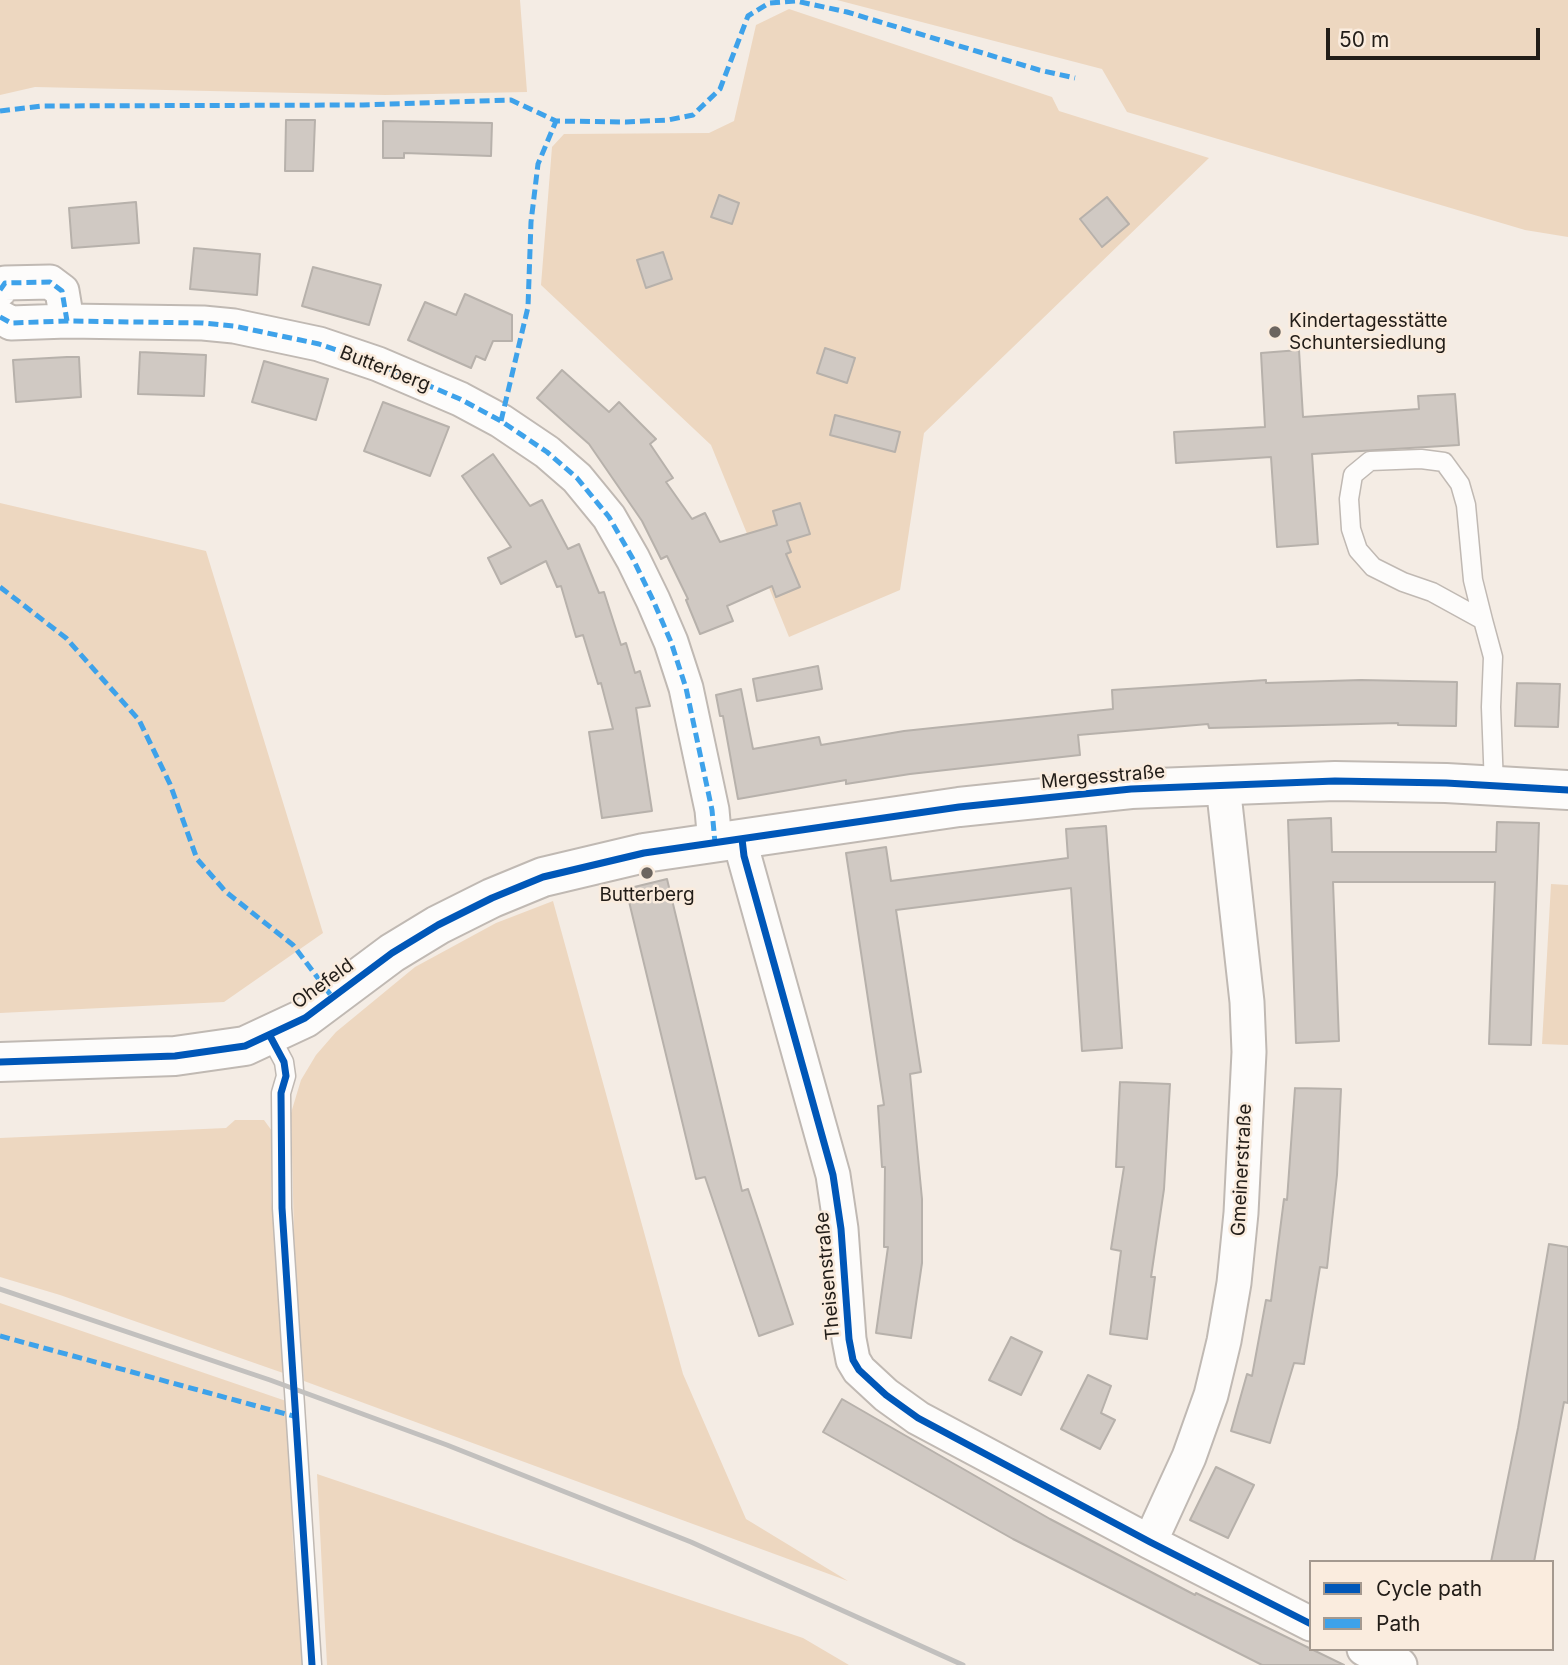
<!DOCTYPE html>
<meta charset="utf-8">
<style>
body{margin:0}
#map{position:relative;width:1568px;height:1665px;overflow:hidden;background:#f4ece4;font-family:Inter,sans-serif}
canvas{display:block}
.legend{position:absolute;left:1309px;top:1560px;width:245px;height:91px;box-sizing:border-box;background:#faecde;border:2px solid #a4998f;margin:0;padding:9px 12px;list-style:none;font-size:21px;color:#221d18}
.legend li{display:flex;align-items:center;gap:14px;height:35px}
.legend b{width:35px;border:2px solid #a4998f}
.scale{position:absolute;left:1326px;top:28px;width:214px;height:32px;box-sizing:border-box;border:4px solid #221d18;border-top:0;padding-left:9px;font-size:21px;line-height:24px;white-space:nowrap;color:#221d18;-webkit-text-stroke:5px #faecde;paint-order:stroke}
</style>
<div id="map">
<canvas width="1568" height="1665"></canvas>
<ul class="legend">
<li><b style="height:9px;background:#0057b8"></b>Cycle path</li>
<li><b style="height:9px;background:#3ea2ea"></b>Path</li>
</ul>
<div class="scale">50 m</div>
</div>
<script>
const c = document.querySelector('canvas').getContext('2d');
c.lineJoin = 'round';
function paint(path, color) {
  c.fillStyle = color;
  c.fill(path, 'evenodd');
}
function toPath(rows) {
  const path = new Path2D();
  for (const r of rows) {
    path.moveTo(r[0], r[1]);
    for (let i = 2; i < r.length; i += 2) path.lineTo(r[i], r[i + 1]);
  }
  return path;
}
function stroke(path, color, width, dash) {
  c.strokeStyle = color;
  c.lineWidth = width;
  c.lineCap = dash ? 'butt' : 'round';
  c.setLineDash(dash || []);
  c.stroke(path);
}
function drawText(font, color, halo, rows, align = 'center') {
  c.font = font + ' Inter,sans-serif';
  c.lineWidth = 5;
  c.setLineDash([]);
  c.textBaseline = 'middle';
  c.strokeStyle = halo;
  c.fillStyle = color;
  for (const [text, x, y, turn = 0] of rows) {
    c.save();
    c.translate(x, y);
    c.rotate((+turn || 0) * Math.PI / 180);
    c.textAlign = isNaN(turn) ? turn : align;
    if (halo) c.strokeText(text, 0, 0);
    c.fillText(text, 0, 0);
    c.restore();
  }
}
const green = toPath([
 [0,0,520,0,527,92,385,95,35,87,0,95],
 [837,0,1568,0,1568,237,1525,230,1127,112,1102,69],
 [789,9,1052,97,1059,111,1209,158,924,433,900,590,789,637,711,445,541,285,552,147,564,134,709,133,734,121,756,25],
 [0,503,206,551,323,933,224,1002,0,1013],
 [1551,884,1568,885,1568,1045,1542,1044],
 [553,901,683,1374,746,1519,848,1581,304,1381,295,1275,291,1113,301,1080,316,1055,336,1032,415,967,496,923],
 [235,1120,264,1120,272,1131,271,1197,286,1374,60,1295,0,1277,0,1138,226,1128],
 [0,1303,289,1402,293,1545,306,1665,0,1665],
 [317,1474,803,1638,849,1665,327,1665]
]);
const building = toPath([
 [286,120,315,120,313,171,285,171,286,120],
 [383,121,492,123,491,156,404,153,404,158,383,158,383,121],
 [719,195,739,203,732,224,711,217,719,195],
 [1107,197,1129,224,1102,247,1080,219,1107,197],
 [136,202,139,243,72,248,69,208,136,202],
 [194,248,260,254,257,295,190,289,194,248],
 [663,252,672,279,646,288,637,260,663,252],
 [313,267,381,285,369,325,302,306,313,267],
 [465,294,512,315,512,341,493,341,485,360,476,356,471,368,408,340,425,302,456,315,465,294],
 [825,348,855,358,847,383,817,373,825,348],
 [1299,350,1303,417,1419,409,1418,396,1455,394,1459,445,1312,454,1318,544,1277,547,1271,457,1176,463,1174,432,1265,427,1261,353,1299,350],
 [140,352,206,355,204,396,138,394,140,352],
 [67,357,79,357,81,397,16,402,13,360,67,357],
 [264,361,328,379,316,420,252,402,264,361],
 [562,370,609,412,619,402,656,439,650,444,673,478,666,482,692,519,705,513,720,542,777,525,773,511,800,503,810,534,787,541,791,552,786,554,800,587,776,597,772,586,727,606,733,621,700,634,686,600,688,599,667,556,661,559,642,521,589,444,537,398,562,370],
 [383,402,449,427,430,476,364,451,383,402],
 [835,415,900,432,895,452,830,435,835,415],
 [493,454,530,506,542,500,568,549,579,544,599,593,604,592,621,645,626,643,635,673,640,671,650,706,636,708,652,811,602,818,589,732,613,729,601,683,598,684,583,635,576,637,561,586,557,587,546,561,501,584,488,558,511,547,462,476,493,454],
 [818,666,822,689,757,701,753,679,818,666],
 [1266,680,1266,683,1361,680,1457,682,1456,726,1398,725,1398,723,1209,728,1208,724,1078,735,1080,755,910,774,846,784,846,780,738,799,723,716,720,716,716,695,741,689,753,749,819,737,821,745,904,731,1113,709,1112,690,1266,680],
 [1517,683,1560,684,1558,727,1515,726,1517,683],
 [1331,818,1332,852,1496,852,1497,822,1539,823,1531,1045,1489,1044,1495,882,1333,882,1339,1041,1296,1043,1288,820,1331,818],
 [1106,826,1122,1048,1082,1051,1071,888,896,910,921,1072,910,1074,922,1199,922,1263,911,1338,876,1333,888,1247,884,1247,885,1167,882,1167,878,1106,884,1105,846,853,886,847,891,881,1068,858,1066,829,1106,826],
 [667,879,742,1191,748,1189,793,1324,759,1336,705,1177,696,1179,626,889,667,879],
 [1120,1082,1170,1084,1164,1189,1151,1277,1155,1277,1147,1339,1110,1334,1121,1251,1111,1249,1124,1167,1116,1167,1120,1082],
 [1295,1088,1341,1089,1337,1175,1327,1268,1320,1267,1304,1364,1294,1363,1270,1443,1231,1431,1247,1374,1252,1376,1266,1300,1271,1301,1284,1199,1287,1200,1295,1088],
 [1549,1244,1568,1247,1568,1403,1564,1402,1534,1562,1491,1562,1518,1428,1549,1244],
 [1011,1337,1042,1352,1021,1395,989,1380,1011,1337],
 [1088,1375,1111,1386,1101,1413,1115,1420,1100,1449,1061,1429,1088,1375],
 [842,1399,1050,1519,1195,1595,1196,1593,1344,1665,1262,1665,1013,1539,823,1432,842,1399],
 [1216,1467,1254,1485,1228,1538,1190,1520,1216,1467]
]);
const lane = toPath([
 [1483,620,1473,580,1466,505,1460,484,1444,462,1421,459,1370,461,1353,475,1349,499,1351,529,1358,550,1373,567,1403,582,1432,592,1483,620,1493,657,1491,707,1494,786],
 [270,1036,284,1062,286,1076,281,1093,282,1208,312,1665]
]);
const street = toPath([
 [0,290,5,283,50,282,62,291,67,321],
 [0,317,11,323,67,321,203,323,234,326,319,344,378,364,460,399,501,421,547,452,577,478,609,517,633,559,653,600,671,642,686,688,712,810,715,843],
 [742,839,744,856,833,1175,841,1229,849,1339,853,1360,859,1370,886,1395,918,1418,1150,1542,1311,1624],
 [1150,1542,1189,1457,1211,1395,1224,1341,1234,1283,1241,1213,1249,1052,1247,1002,1223,785],
 [1364,1649,1400,1665]
]);
const secondary = toPath([
 [0,1062,175,1056,245,1046,305,1018,392,953,438,925,492,898,543,877,644,853,959,807,1131,789,1335,781,1446,783,1568,790]
]);
const rail = toPath([
 [0,1289,270,1380,447,1445,691,1542,963,1665]
]);
const quiet = toPath([
 [0,111,42,106,363,105,511,100,556,121,626,122,668,120,693,115,720,89,748,16,769,3,796,1,847,12,1039,70,1075,78],
 [0,290,5,283,50,282,62,291,67,321],
 [0,317,11,323,67,321,203,323,234,326,319,344,378,364,460,399,501,421,547,452,577,478,609,517,633,559,653,600,671,642,686,688,712,810,715,843],
 [501,421,528,307,531,222,538,164,556,121],
 [0,587,66,638,139,720,170,784,197,859,226,892,293,945,333,998],
 [0,1336,297,1417]
]);
const cycleway = toPath([
 [742,839,744,856,833,1175,841,1229,849,1339,853,1360,859,1370,886,1395,918,1418,1150,1542,1311,1624],
 [270,1036,284,1062,286,1076,281,1093,282,1208,312,1665],
 [0,1062,175,1056,245,1046,305,1018,392,953,438,925,492,898,543,877,644,853,959,807,1131,789,1335,781,1446,783,1568,790]
]);
const markers = [
 [1275,332,7,"#6c655f"],
 [647,873,7,"#6c655f"]
];
const poiNames = [
 ["Kindertagesstätte",1289,321],
 ["Schuntersiedlung",1289,343],
 ["Butterberg",647,895,"center"]
];
const streetNames = [
 ["Butterberg",385,369,21],
 ["Mergesstraße",1103,777,-5],
 ["Ohefeld",323,984,-36],
 ["Gmeinerstraße",1242,1170,-87],
 ["Theisenstraße",828,1276,-95]
];
paint(green, '#edd7c0');
paint(building, '#d0c9c3');
stroke(building, '#b7b1ab', 2);
stroke(lane, '#c0b9b3', 21);
stroke(street, '#c0b9b3', 37);
stroke(secondary, '#c0b9b3', 42);
stroke(lane, '#fdfcfb', 18);
stroke(street, '#fdfcfb', 33);
stroke(secondary, '#fdfcfb', 38);
stroke(rail, '#c2c0be', 5);
stroke(quiet, '#3ea2ea', 5, [10, 5]);
stroke(cycleway, '#0057b8', 7);
for (const [x, y, r, color] of markers) {
  const dot = new Path2D();
  dot.arc(x, y, r, 0, 2 * Math.PI);
  c.fillStyle = color;
  c.fill(dot);
  stroke(dot, '#faecde', 2.5);
}
drawText('19px', '#221d18', '#faecde', poiNames, 'left');
drawText('19px', '#221d18', '#faecde', streetNames);
</script>
